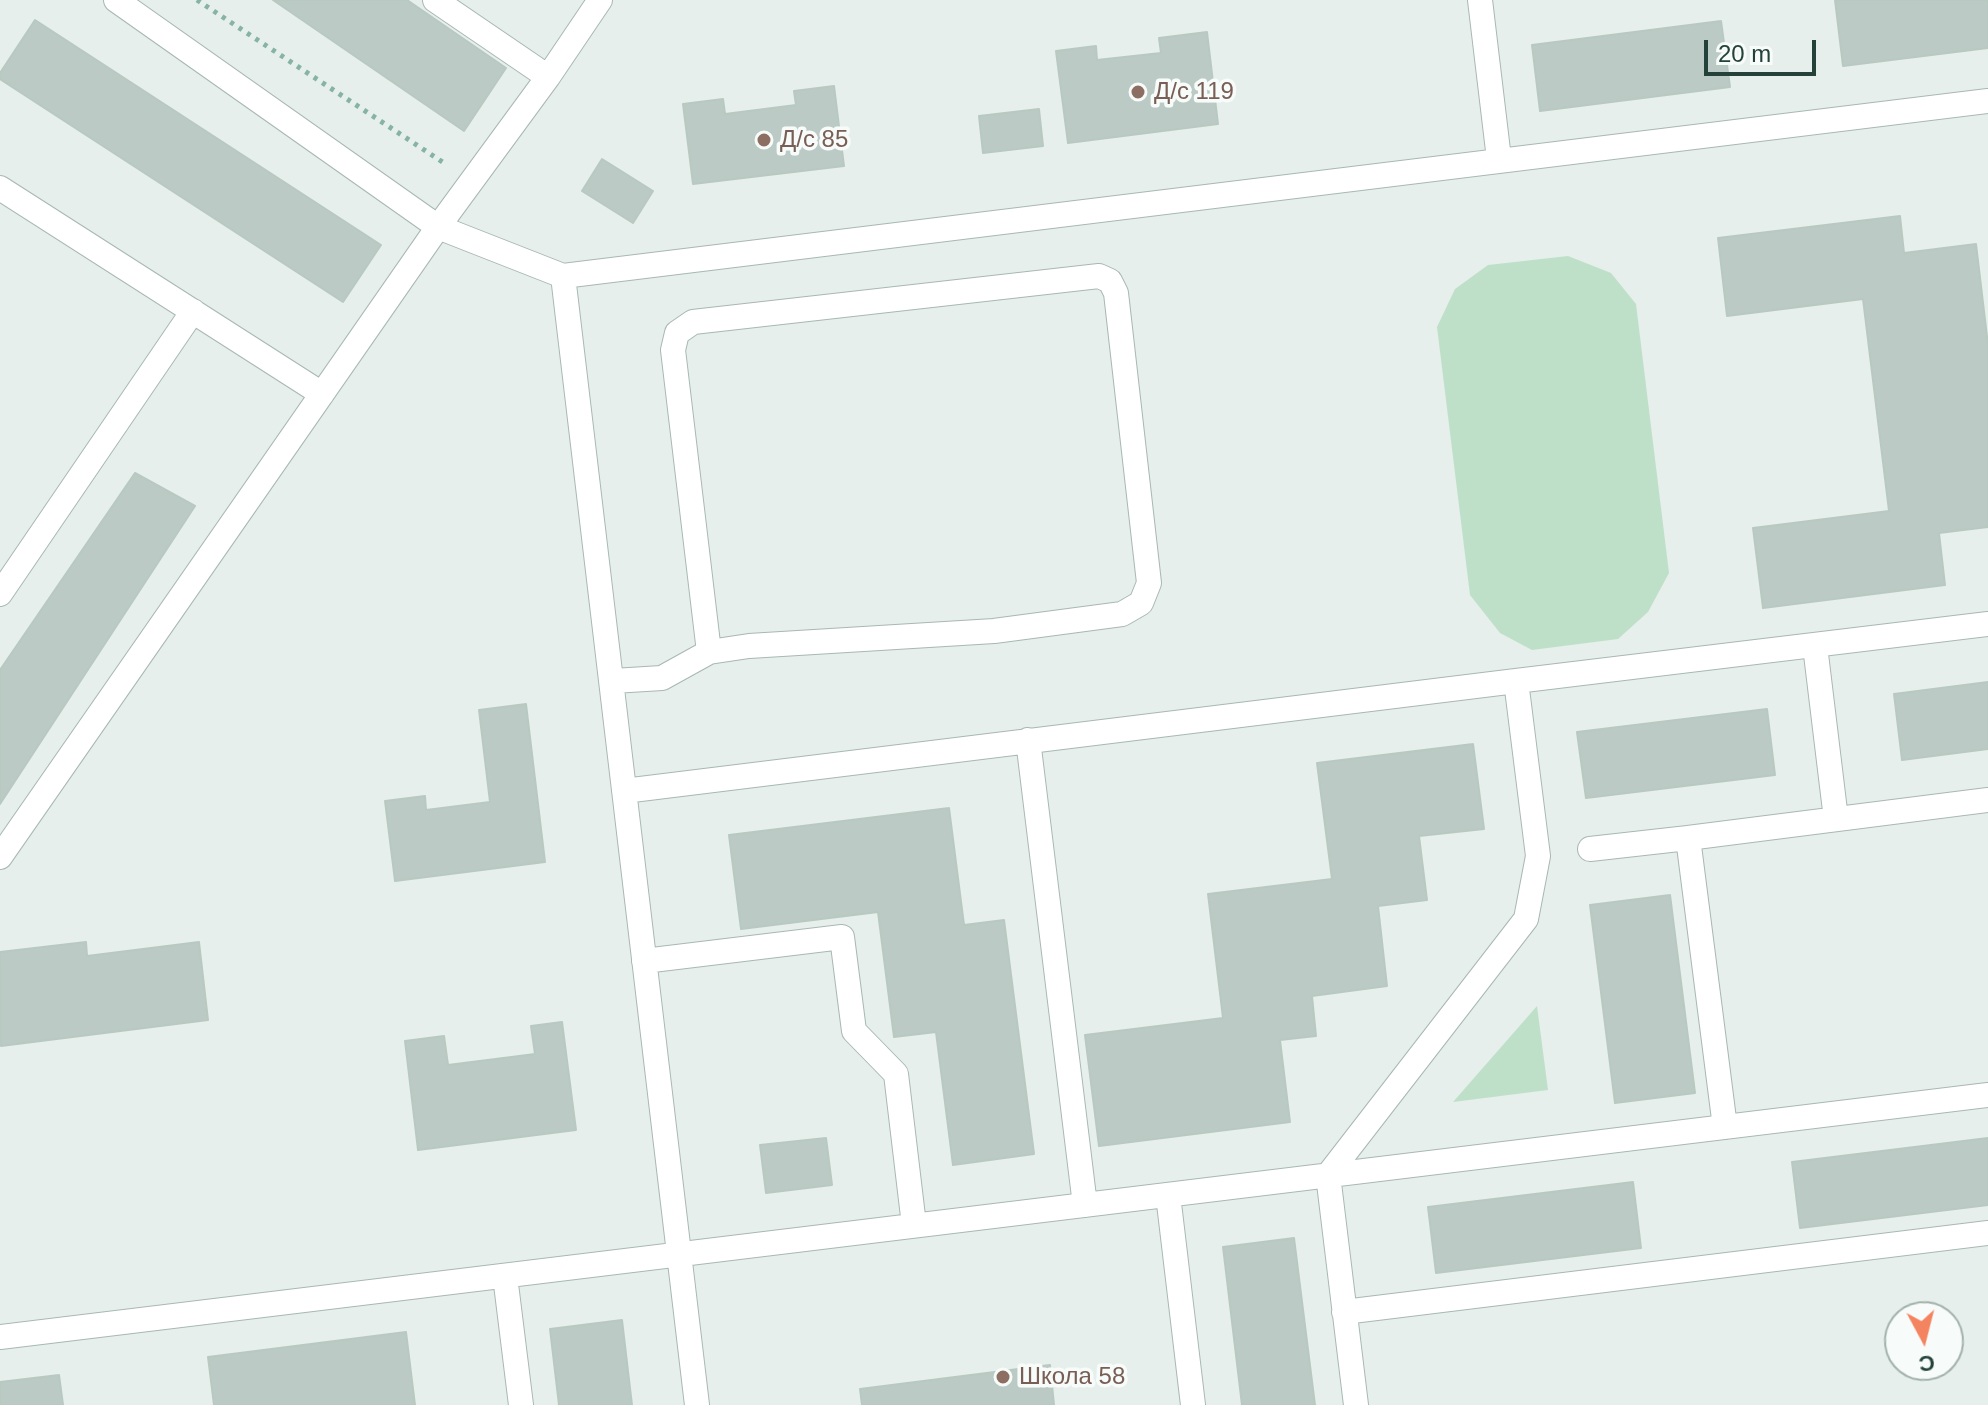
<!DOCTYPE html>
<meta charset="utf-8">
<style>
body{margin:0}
#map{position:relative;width:1988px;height:1405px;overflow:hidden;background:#e6efeb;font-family:Arial,sans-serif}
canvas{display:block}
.north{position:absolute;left:1884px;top:1301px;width:80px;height:80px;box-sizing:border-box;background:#f7fbf9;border:2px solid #a3b1ad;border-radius:50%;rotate:173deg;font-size:22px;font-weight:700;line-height:32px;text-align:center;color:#24423a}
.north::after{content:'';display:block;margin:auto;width:28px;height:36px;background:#f4845f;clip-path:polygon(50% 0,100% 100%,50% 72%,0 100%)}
.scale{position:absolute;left:1704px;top:40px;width:112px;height:36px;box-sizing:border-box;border:4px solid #24423a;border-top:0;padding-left:10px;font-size:24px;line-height:28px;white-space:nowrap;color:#24423a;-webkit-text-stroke:6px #f7fbf9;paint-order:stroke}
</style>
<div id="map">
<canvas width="1988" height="1405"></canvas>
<div class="north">С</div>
<div class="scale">20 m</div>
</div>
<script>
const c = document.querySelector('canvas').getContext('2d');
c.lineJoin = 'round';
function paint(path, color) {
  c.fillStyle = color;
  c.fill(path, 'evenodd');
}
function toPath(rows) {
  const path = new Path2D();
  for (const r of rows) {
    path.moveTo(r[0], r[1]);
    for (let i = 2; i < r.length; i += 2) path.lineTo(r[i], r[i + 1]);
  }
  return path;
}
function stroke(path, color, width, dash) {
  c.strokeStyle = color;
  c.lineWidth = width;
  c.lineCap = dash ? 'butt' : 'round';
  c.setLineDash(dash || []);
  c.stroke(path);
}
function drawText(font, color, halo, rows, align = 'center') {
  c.font = font + ' Arial,sans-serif';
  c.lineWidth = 7;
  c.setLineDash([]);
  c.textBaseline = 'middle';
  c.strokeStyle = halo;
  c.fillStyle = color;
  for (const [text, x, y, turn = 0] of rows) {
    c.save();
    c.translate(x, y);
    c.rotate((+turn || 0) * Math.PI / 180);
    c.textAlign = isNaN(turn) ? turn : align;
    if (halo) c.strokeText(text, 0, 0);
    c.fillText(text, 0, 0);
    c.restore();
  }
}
const green = toPath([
 [1568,256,1611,273,1636,304,1669,573,1648,612,1618,639,1532,650,1500,633,1470,595,1437,327,1455,289,1488,265],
 [1537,1006,1548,1090,1453,1102]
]);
const building = toPath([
 [273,0,407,0,506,68,464,131,273,0],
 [1835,0,1988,0,1988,48,1843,66,1835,0],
 [35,20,381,245,343,302,0,79,0,73,35,20],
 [1721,21,1730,87,1540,111,1532,45,1721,21],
 [1207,32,1218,124,1068,143,1056,51,1096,46,1097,60,1161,53,1159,38,1207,32],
 [834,86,844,166,693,184,683,104,723,99,725,114,796,105,794,91,834,86],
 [1039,109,1043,146,983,153,979,116,1039,109],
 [602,159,653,191,633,223,582,191,602,159],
 [1900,216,1904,253,1976,244,1988,345,1988,527,1939,533,1945,585,1763,608,1753,528,1889,511,1863,299,1727,316,1718,238,1900,216],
 [135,473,195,506,0,804,0,670,135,473],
 [1988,682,1988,749,1902,760,1894,694,1988,682],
 [526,704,545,862,395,881,385,801,425,796,426,810,490,802,479,710,526,704],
 [1767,709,1775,775,1586,798,1577,732,1767,709],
 [1473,744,1484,829,1419,836,1427,900,1378,906,1387,986,1312,996,1316,1036,1280,1040,1290,1122,1099,1146,1085,1035,1223,1018,1208,894,1332,879,1317,763,1473,744],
 [949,808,964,925,1004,920,1034,1154,953,1165,936,1032,894,1037,878,912,741,929,729,835,949,808],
 [1670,895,1695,1093,1615,1103,1590,905,1670,895],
 [86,942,87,956,199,942,208,1020,1,1046,0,952,86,942],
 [562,1022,576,1130,418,1150,405,1041,444,1036,448,1065,535,1054,531,1026,562,1022],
 [826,1138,832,1185,766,1193,760,1145,826,1138],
 [1988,1138,1988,1205,1800,1228,1792,1162,1988,1138],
 [1633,1182,1641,1248,1436,1273,1428,1207,1633,1182],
 [1294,1238,1315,1405,1242,1405,1223,1247,1294,1238],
 [622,1320,632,1405,559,1405,550,1329,622,1320],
 [406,1332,415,1405,214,1405,208,1357,406,1332],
 [1050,1365,1054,1405,862,1405,860,1389,1050,1365],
 [59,1375,63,1405,0,1405,0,1382,59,1375]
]);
const path = toPath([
 [197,0,447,165]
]);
const minor = toPath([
 [116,0,438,227,563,276,1988,101],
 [435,0,548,77],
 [1480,0,1499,159],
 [0,188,322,394],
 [563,276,697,1405],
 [0,594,193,311],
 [1815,646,1836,819],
 [613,681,662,678,709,652,749,646,994,631,1122,614,1141,603,1149,583,1116,293,1110,281,1099,276,693,322,677,333,673,350,709,652],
 [1028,740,1085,1205],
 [624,791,1516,681],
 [1590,849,1688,838],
 [0,857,438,227,548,77,600,0],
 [644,961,842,937,854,1031,896,1074,914,1225],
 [1725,1127,1688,838,1988,800],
 [1168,1195,1193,1405],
 [505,1276,521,1405],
 [1344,1312,1988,1233],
 [0,1337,1988,1095],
 [1356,1405,1328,1175,1526,919,1538,856,1516,681,1988,624]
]);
const markers = [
 [1138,92,8,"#8d6e63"],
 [764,140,8,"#8d6e63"],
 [1003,1377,8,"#8d6e63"]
];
const educationNames = [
 ["Д/с 119",1154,92],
 ["Д/с 85",780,140],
 ["Школа 58",1019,1377]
];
paint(green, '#bfe0c8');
paint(building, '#bbcac4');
stroke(building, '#b8c9c2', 2);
stroke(minor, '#a8b8b2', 26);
stroke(path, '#86b3a5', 5, [4, 6]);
stroke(minor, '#fff', 24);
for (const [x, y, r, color] of markers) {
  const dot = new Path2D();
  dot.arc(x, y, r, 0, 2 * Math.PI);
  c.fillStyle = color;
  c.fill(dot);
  stroke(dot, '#f7fbf9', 3);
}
drawText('24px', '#785e54', '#f7fbf9', educationNames, 'left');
</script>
